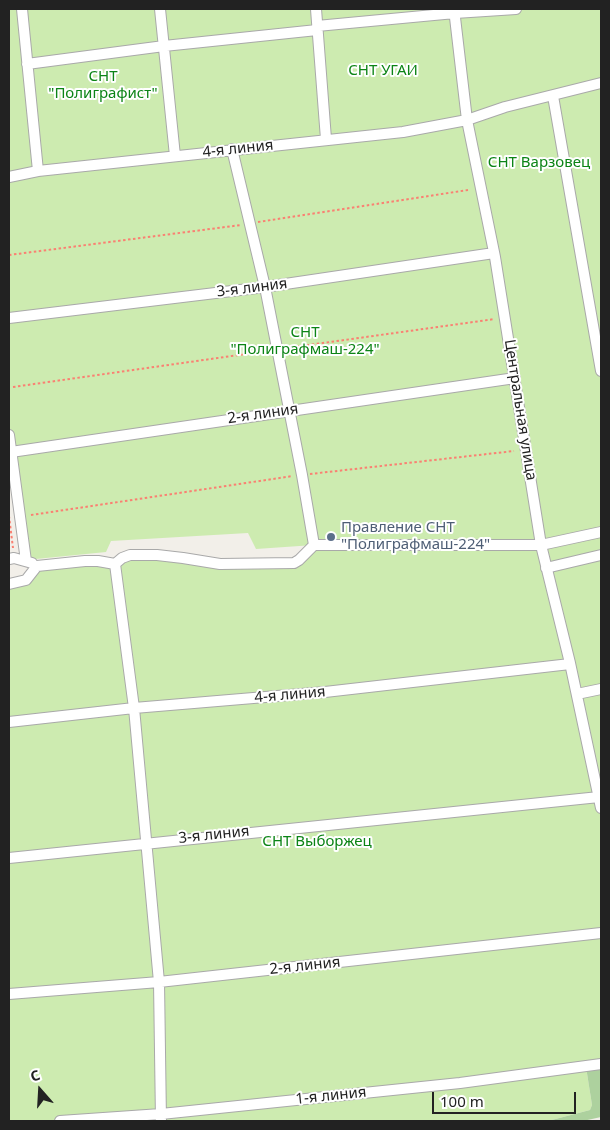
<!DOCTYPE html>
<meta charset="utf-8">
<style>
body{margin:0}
#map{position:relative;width:610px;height:1130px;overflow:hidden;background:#f2efe9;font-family:"Noto Sans",sans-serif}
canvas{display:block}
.frame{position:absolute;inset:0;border:10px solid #222;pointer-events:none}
.north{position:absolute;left:15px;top:1065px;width:50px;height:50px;-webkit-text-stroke:4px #fff;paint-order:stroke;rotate:341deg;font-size:14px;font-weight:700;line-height:20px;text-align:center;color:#222}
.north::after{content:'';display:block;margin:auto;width:18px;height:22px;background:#222;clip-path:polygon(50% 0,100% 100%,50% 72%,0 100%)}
.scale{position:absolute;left:432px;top:1092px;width:144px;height:22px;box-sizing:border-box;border:2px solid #222;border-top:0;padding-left:6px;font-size:15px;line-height:18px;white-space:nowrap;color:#222;-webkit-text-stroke:4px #fff;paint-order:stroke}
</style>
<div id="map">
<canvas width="610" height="1130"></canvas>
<div class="frame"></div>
<div class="north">С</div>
<div class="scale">100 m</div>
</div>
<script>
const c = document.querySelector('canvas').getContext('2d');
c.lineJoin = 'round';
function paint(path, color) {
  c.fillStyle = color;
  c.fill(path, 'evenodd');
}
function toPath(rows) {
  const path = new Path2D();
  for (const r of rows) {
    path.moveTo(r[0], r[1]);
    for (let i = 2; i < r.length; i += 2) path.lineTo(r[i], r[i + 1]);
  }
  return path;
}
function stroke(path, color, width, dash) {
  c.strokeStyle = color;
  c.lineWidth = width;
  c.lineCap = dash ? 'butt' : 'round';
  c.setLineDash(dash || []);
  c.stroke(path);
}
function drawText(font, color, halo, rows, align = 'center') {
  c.font = font + ' "Noto Sans",sans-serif';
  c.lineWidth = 4;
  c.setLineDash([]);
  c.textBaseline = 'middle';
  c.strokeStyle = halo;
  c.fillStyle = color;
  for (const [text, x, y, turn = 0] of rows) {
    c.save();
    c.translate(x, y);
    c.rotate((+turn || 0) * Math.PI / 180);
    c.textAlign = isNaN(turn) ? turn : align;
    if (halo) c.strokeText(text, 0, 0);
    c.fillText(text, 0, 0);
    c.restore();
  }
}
const grass = toPath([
 [9,9,601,9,601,1064,586,1067,592,1105,590,1110,548,1121,9,1121,9,583,26,580,34,569,108,564,126,557,218,562,294,563,314,545,256,549,248,533,111,541,106,552,26,560,9,435]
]);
const forest = toPath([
 [601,1064,601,1117,583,1121,548,1121,590,1110,592,1105,586,1067]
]);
const path = toPath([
 [258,222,468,190],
 [9,255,241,225],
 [287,348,495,319],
 [13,387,267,351],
 [310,474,514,451],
 [31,515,293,476],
 [9,516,13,548]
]);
const minor = toPath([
 [22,9,38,171],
 [160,9,175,156],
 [316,9,326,139],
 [454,9,467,120,495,257,541,545,570,663,601,808],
 [317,26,455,13,516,9],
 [27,64,164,46,317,30],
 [553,96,601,371],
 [232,149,265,287,302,475,314,545],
 [9,177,38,171,403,132,467,120,505,107,601,83],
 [9,318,265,287,494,253],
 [9,435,26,561],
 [11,452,515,378],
 [314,545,541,545,601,532],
 [9,559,14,558,32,563],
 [115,564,134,708,159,982,161,1121],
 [546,568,601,555],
 [9,584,26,580,37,566,85,561,98,561,115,564,122,558,130,555,157,555,183,558,220,564,294,563,299,560,314,545],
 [577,694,601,689],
 [9,722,134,708,325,692,570,664],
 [9,858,599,797],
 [9,994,159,982,601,933],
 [60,1121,161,1114,460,1083,601,1064]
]);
const markers = [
 [331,537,5,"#5c6f8a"]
];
const parkNames = [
 ["СНТ УГАИ",383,71],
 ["СНТ",103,77],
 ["\"Полиграфист\"",103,94],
 ["СНТ Варзовец",539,163],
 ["СНТ",305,333],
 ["\"Полиграфмаш-224\"",305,350],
 ["СНТ Выборжец",317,842]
];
const streetNames = [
 ["4-я линия",238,149,-6],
 ["3-я линия",252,288,-7],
 ["Центральная улица",520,410,81],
 ["2-я линия",263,414,-8],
 ["4-я линия",290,695,-5],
 ["3-я линия",214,835,-6],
 ["2-я линия",305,966,-6],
 ["1-я линия",331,1096,-6]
];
const serviceNames = [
 ["Правление СНТ",341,528],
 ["\"Полиграфмаш-224\"",341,545]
];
paint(grass, '#cdebb0');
paint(forest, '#add19e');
stroke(minor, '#a9a9a9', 12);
stroke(path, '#fa8072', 2, [2.5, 2.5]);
stroke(minor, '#fff', 10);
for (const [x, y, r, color] of markers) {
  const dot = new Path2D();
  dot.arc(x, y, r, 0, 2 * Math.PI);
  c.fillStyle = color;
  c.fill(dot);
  stroke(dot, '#fff', 2);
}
drawText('15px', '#0c8416', '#fff', parkNames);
drawText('15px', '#222', '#fff', streetNames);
drawText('15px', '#4e5e75', '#fff', serviceNames, 'left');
</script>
